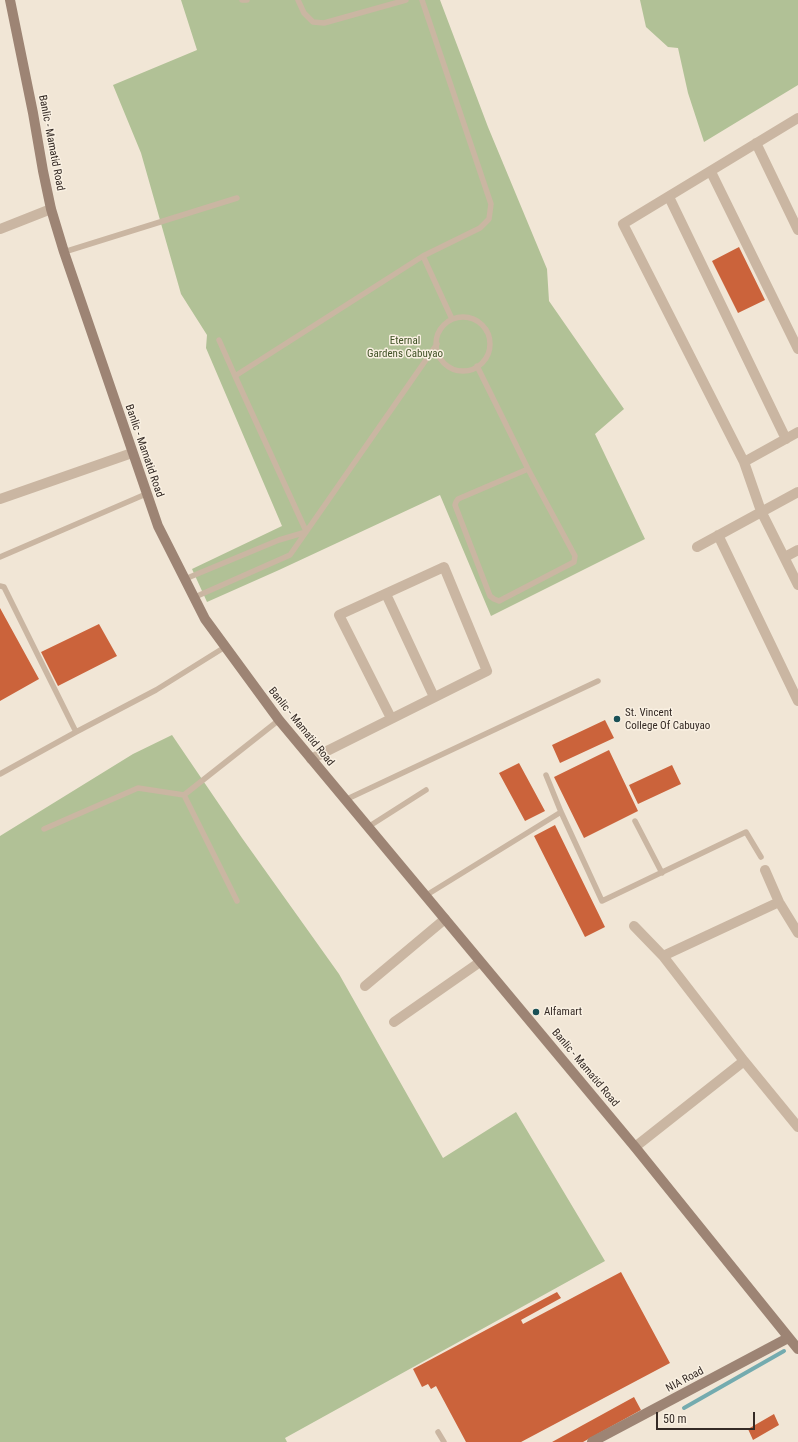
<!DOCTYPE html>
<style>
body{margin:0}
#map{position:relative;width:798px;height:1442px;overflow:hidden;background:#f1e6d6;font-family:"Roboto Condensed",sans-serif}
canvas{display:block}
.scale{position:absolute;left:656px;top:1412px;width:99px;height:18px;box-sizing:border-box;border:2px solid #342a25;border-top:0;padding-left:5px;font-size:12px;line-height:14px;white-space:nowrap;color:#342a25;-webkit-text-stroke:3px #f9f0e2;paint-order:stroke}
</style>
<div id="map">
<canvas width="798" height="1442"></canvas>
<div class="scale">50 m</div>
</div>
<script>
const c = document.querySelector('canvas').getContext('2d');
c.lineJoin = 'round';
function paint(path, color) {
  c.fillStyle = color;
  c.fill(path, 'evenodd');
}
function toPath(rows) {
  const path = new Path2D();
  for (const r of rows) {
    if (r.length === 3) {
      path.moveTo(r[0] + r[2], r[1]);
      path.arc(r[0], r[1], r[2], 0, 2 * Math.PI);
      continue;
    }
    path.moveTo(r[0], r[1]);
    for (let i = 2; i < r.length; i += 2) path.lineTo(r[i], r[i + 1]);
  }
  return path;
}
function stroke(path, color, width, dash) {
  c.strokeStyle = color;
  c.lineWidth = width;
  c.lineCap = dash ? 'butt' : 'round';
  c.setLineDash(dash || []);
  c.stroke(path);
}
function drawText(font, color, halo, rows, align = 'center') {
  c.font = font + ' "Roboto Condensed",sans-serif';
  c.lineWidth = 3;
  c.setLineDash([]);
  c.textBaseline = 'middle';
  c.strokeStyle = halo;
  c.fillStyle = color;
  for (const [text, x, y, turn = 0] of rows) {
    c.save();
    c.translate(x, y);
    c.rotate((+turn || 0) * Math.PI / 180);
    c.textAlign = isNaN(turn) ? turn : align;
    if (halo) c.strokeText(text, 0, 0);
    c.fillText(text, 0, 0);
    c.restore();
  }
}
const green = toPath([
 [181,0,440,0,488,127,547,269,549,301,624,409,595,434,645,539,491,616,440,495,279,570,207,602,192,569,282,526,206,348,207,335,181,294,141,153,113,85,197,50],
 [640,0,798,0,798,85,704,142,688,93,678,48,668,47,646,27],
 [172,735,242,838,339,974,443,1158,516,1112,605,1261,285,1438,287,1442,0,1442,0,836,133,754]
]);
const stream = toPath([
 [684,1408,784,1351]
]);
const building = toPath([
 [739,247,765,300,738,313,712,261],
 [0,608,39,679,0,701],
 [99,624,117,656,58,686,41,652],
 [605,720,614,738,560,763,552,745],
 [609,750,638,811,584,838,554,777],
 [519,763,545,811,525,821,499,773],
 [672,765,681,784,638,804,629,785],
 [555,825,605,927,585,937,534,836],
 [621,1272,670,1363,521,1442,466,1442,436,1386,431,1389,428,1384,422,1387,413,1369,557,1292,561,1298,521,1320,523,1324],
 [634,1397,641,1410,583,1442,552,1442],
 [774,1414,779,1425,753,1440,748,1429]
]);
const lane = toPath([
 [242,0,247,0],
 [298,0,304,13,313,22,324,23,406,0],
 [422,0,491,204,489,219,480,228,423,256],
 [64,252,237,198],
 [463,344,27],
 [219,340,235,376],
 [477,366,528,469,575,556,574,562,499,601,494,599,490,596,455,505,456,502,458,499,528,469],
 [306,531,235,376,423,256,452,319],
 [0,557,146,494],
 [185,579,279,540,306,532],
 [0,586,4,587,76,732],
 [195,597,290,555,437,344],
 [0,774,76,732,156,690,225,647],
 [546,775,561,812,602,901,746,832,761,857],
 [345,800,598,681],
 [635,821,662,873],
 [368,827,426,790],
 [44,829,138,788,184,795],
 [425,896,561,812],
 [237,901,184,795,279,720],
 [438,1432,444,1442]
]);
const street = toPath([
 [798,118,623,224,744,462,761,511,798,585],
 [756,143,798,230],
 [711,172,798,349],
 [669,197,786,439],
 [0,229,51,209],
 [744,462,798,432],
 [0,499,132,453],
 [718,535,798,701],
 [697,547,798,492],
 [785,557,798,550],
 [386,594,434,697],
 [311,759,487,671,444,567,339,615,391,718],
 [765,870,779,902,798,933],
 [634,926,663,956,744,1061,798,1127],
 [663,956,779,902],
 [365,986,445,919],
 [394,1022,480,962],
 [635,1147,744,1061]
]);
const secondary = toPath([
 [10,0,33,113,43,171,51,209,64,252,158,526,205,619,279,720,635,1147,798,1349],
 [592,1442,788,1338]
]);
const markers = [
 [617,719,4,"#195056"],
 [536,1012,4,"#195056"]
];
const streetNames = [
 ["Banlic - Mamatid Road",51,143,79],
 ["Banlic - Mamatid Road",144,451,71],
 ["Banlic - Mamatid Road",301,727,51],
 ["Banlic - Mamatid Road",585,1068,50],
 ["NIA Road",685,1380,-28]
];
const parkNames = [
 ["Eternal",405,341],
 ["Gardens Cabuyao",405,354]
];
const poiNames = [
 ["St. Vincent",625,713],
 ["College Of Cabuyao",625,726],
 ["Alfamart",544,1012]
];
paint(green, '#b1c196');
stroke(stream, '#74abaf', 4);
paint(building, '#cb633b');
stroke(lane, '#cab6a2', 5.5);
stroke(street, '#cab6a2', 10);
stroke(secondary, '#9d8474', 10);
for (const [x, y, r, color] of markers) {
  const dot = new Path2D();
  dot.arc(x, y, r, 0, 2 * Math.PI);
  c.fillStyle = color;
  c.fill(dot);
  stroke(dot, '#f9f0e2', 1.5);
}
drawText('11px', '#342a25', '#f9f0e2', streetNames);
drawText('11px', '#425328', '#f9f0e2', parkNames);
drawText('11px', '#342a25', '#f9f0e2', poiNames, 'left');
</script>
